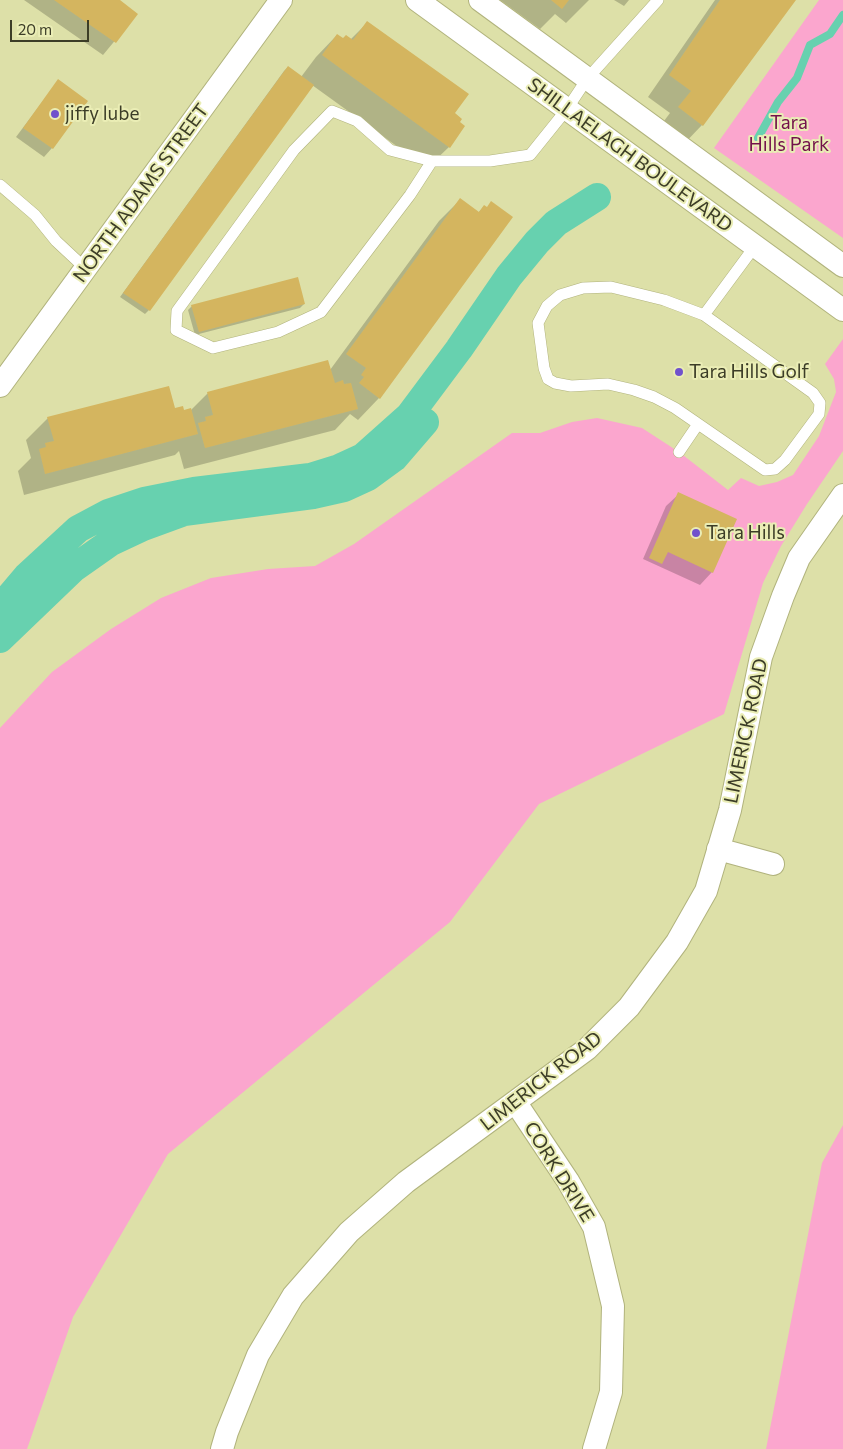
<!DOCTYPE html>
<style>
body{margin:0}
#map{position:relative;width:843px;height:1449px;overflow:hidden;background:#dde0a8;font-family:Commissioner,sans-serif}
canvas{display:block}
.scale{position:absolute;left:10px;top:20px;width:79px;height:22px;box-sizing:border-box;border:2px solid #3c3d27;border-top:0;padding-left:6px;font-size:15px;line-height:18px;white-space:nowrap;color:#3c3d27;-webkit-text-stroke:4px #eaedb5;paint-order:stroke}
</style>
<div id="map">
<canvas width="843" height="1449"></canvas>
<div class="scale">20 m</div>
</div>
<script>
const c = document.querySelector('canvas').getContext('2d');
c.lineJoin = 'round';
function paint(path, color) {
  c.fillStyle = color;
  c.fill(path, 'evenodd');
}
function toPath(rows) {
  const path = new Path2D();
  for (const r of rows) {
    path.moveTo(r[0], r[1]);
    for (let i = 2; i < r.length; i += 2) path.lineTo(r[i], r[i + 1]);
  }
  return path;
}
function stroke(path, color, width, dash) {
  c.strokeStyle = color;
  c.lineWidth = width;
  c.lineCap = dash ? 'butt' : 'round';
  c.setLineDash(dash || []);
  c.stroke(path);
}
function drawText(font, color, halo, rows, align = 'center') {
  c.font = font + ' Commissioner,sans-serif';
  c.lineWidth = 4;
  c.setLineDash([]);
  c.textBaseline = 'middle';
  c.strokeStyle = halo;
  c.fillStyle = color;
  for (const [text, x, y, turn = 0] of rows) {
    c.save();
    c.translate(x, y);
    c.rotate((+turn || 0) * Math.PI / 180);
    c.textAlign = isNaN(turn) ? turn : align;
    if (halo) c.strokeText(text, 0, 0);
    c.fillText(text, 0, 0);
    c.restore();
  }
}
const green = toPath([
 [819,0,843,0,843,238,714,148],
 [843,339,843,451,807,504,781,546,763,583,724,714,539,804,450,922,168,1154,73,1317,27,1449,0,1449,0,728,52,672,111,629,161,598,211,578,268,569,315,566,354,544,512,433,540,433,572,422,597,418,642,428,679,452,728,490,741,478,759,486,777,482,793,475,819,436,836,392,834,379,825,364],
 [843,1125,843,1449,766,1449,822,1163]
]);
const shadow = toPath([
 [24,0,117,0,137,14,103,55],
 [500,0,589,0,566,23,555,14,540,29],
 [614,0,629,0,624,6],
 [715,0,794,0,702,125,681,147,658,129,670,113,648,97],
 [367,23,453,114,449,147,427,168,312,85,149,310,145,314,120,297,284,71,288,67,301,77,316,57,337,35,343,40,350,40],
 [58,81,52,148,44,157,16,137],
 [460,200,478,213,484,206,379,398,358,420,350,414,335,430,184,469,179,451,175,455,24,495,18,471,31,458,26,440,48,418,174,410,183,411,191,410,208,393,330,370,439,221],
 [304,304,300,308,195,335,188,310,192,306],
 [679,494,712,572,700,585,643,559,666,506]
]);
const stream = toPath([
 [758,138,778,102,797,78,810,45,830,34,843,15]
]);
const canal = toPath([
 [0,608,27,576,78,529,108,513,144,501,194,491,310,477,339,468,363,457,409,416,459,349,509,276,537,242,556,223,597,197],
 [0,639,74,568,111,542,143,527,184,512,313,495,344,488,368,477,394,458,425,422]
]);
const building = toPath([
 [54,0,120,0,138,14,116,43],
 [551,0,569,0,562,9],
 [720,0,796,0,703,126,678,107,691,91,669,75],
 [367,21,469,94,455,113,462,119,460,122,465,126,450,148,322,55,337,34,343,38,346,35,353,40],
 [288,66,314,85,150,311,123,293],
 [58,79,88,101,53,149,23,128],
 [460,198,479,212,484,205,487,207,491,201,513,217,380,399,359,383,364,377,361,375,366,368,346,354],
 [298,277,305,304,199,332,191,305],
 [328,360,335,383,343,380,344,384,351,383,358,409,205,448,198,423,206,421,205,417,213,415,207,392],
 [169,386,175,408,183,406,184,410,191,408,198,434,45,474,39,449,46,447,45,443,54,441,47,417],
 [678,492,737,519,713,573,668,552,662,564,649,558]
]);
const lane = toPath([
 [332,111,357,121,390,150,432,161,410,195,321,312,278,332,213,348,176,330,177,311,294,150,332,111],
 [432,161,490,161,530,155,567,109,587,79,658,0],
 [0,185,35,215,56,241,86,269],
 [704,315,813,393,820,403,819,414,785,460,775,469,765,470,675,408,654,397,634,390,608,384,571,386,555,383,548,379,544,368,538,323,547,306,560,295,583,288,611,287,664,300,704,315,755,246],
 [679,452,698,424]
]);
const street = toPath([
 [417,0,843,310],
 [480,0,843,266],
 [0,386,281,0],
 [718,849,773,864],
 [516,1103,568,1181,594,1227,613,1306,611,1392,594,1449],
 [222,1449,227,1432,258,1355,293,1296,349,1232,406,1182,587,1049,629,1007,677,942,706,891,730,810,761,657,783,596,799,558,843,495]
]);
const markers = [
 [55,114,5,"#7052cc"],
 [679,372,5,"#7052cc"],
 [696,533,5,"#7052cc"]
];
const poiNames = [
 ["jiffy lube",65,114],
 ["Tara Hills Golf",689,372],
 ["Tara Hills",706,533]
];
const parkNames = [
 ["Tara",789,123],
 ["Hills Park",789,145]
];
const streetNames = [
 ["SHILLAELAGH BOULEVARD",630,155,36],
 ["NORTH ADAMS STREET",141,193,-54],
 ["LIMERICK ROAD",746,731,-78],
 ["LIMERICK ROAD",541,1081,-38],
 ["CORK DRIVE",559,1172,58]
];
paint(green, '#fba6ce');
paint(shadow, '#0003');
stroke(stream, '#67d1af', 8);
stroke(canal, '#67d1af', 28);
paint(building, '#d4b55f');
stroke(lane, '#b1b37d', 12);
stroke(street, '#b1b37d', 24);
stroke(lane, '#fff', 11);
stroke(street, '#fff', 22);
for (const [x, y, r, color] of markers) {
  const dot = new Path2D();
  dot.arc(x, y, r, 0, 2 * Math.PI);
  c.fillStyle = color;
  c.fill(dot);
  stroke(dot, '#eaedb5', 2);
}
drawText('19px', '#3c3d27', '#eaedb5', poiNames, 'left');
drawText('19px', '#73114b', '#eaedb5', parkNames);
drawText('19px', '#3c3d27', '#eaedb5', streetNames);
</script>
